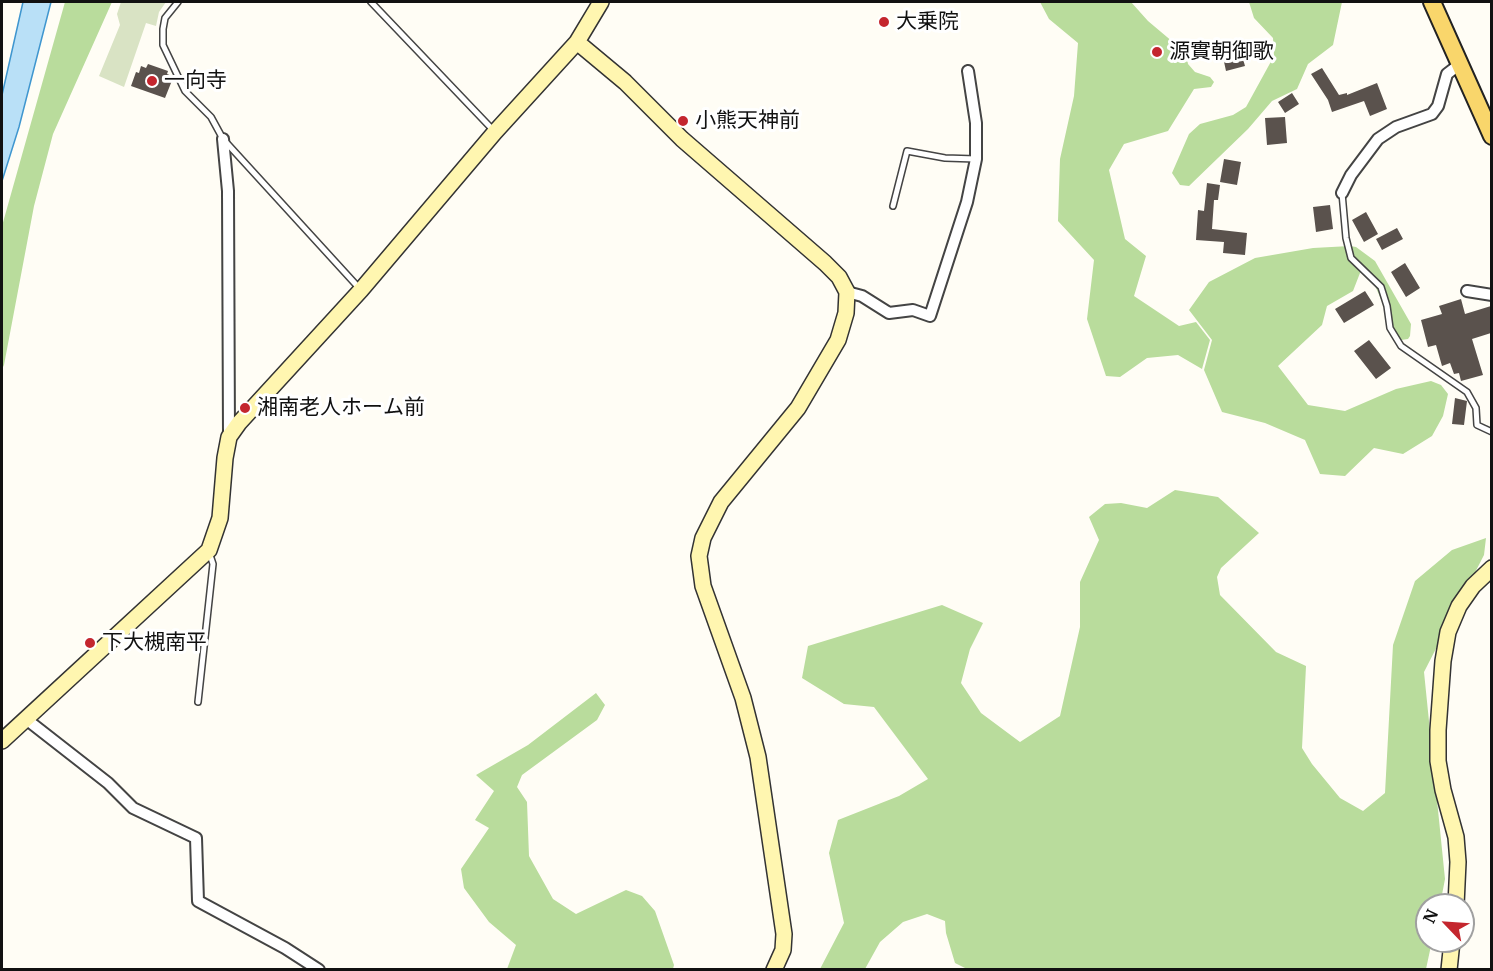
<!DOCTYPE html>
<meta charset="utf-8">
<style>
body{margin:0}
#map{position:relative;width:1493px;height:971px;overflow:hidden;background:#fffdf5;font-family:Merriweather,serif}
canvas{display:block}
.frame{position:absolute;inset:0;border:3px solid #111;pointer-events:none}
.north{position:absolute;left:1415px;top:893px;width:60px;height:60px;box-sizing:border-box;background:#fff;border:2px solid #a0a0a0;border-radius:50%;rotate:295deg;font-size:16px;font-weight:700;line-height:24px;text-align:center;color:#111}
.north::after{content:'';display:block;margin:auto;width:21px;height:27px;background:#c4262e;clip-path:polygon(50% 0,100% 100%,50% 72%,0 100%)}
</style>
<div id="map">
<canvas width="1493" height="971"></canvas>
<div class="frame"></div>
<div class="north">N</div>
</div>
<script>
const c = document.querySelector('canvas').getContext('2d');
c.lineJoin = 'round';
function paint(path, color) {
  c.fillStyle = color;
  c.fill(path, 'evenodd');
}
function toPath(rows) {
  const path = new Path2D();
  for (const r of rows) {
    path.moveTo(r[0], r[1]);
    for (let i = 2; i < r.length; i += 2) path.lineTo(r[i], r[i + 1]);
  }
  return path;
}
function stroke(path, color, width, dash) {
  c.strokeStyle = color;
  c.lineWidth = width;
  c.lineCap = dash ? 'butt' : 'round';
  c.setLineDash(dash || []);
  c.stroke(path);
}
function drawText(font, color, halo, rows, align = 'center') {
  c.font = font + ' Merriweather,"Noto Sans JP",serif';
  c.lineWidth = 6;
  c.setLineDash([]);
  c.textBaseline = 'middle';
  c.strokeStyle = halo;
  c.fillStyle = color;
  for (const [text, x, y, turn = 0] of rows) {
    c.save();
    c.translate(x, y);
    c.rotate((+turn || 0) * Math.PI / 180);
    c.textAlign = isNaN(turn) ? turn : align;
    if (halo) c.strokeText(text, 0, 0);
    c.fillText(text, 0, 0);
    c.restore();
  }
}
const forest = toPath([
 [65,2,112,2,53,134,34,206,4,365,2,369,2,226],
 [1040,2,1131,2,1148,21,1186,53,1188,64,1195,72,1210,77,1214,82,1211,87,1194,89,1168,131,1124,144,1109,170,1125,239,1146,256,1134,296,1179,326,1196,322,1210,340,1202,369,1178,355,1147,358,1120,377,1106,376,1087,319,1094,260,1058,221,1060,159,1074,96,1078,43,1049,19],
 [1249,2,1342,2,1333,45,1308,64,1297,89,1272,101,1248,129,1189,186,1180,185,1172,173,1189,134,1200,124,1233,115,1246,107,1274,56,1273,38,1254,18],
 [1350,246,1356,247,1375,261,1411,324,1410,336,1408,339,1401,340,1395,331,1369,272,1364,270,1360,273,1353,291,1327,306,1322,325,1278,366,1308,405,1345,411,1396,389,1431,381,1441,385,1448,394,1443,416,1432,436,1403,454,1374,448,1345,476,1320,474,1305,440,1265,423,1222,412,1204,370,1212,340,1189,310,1209,282,1255,258,1313,248],
 [1175,490,1218,497,1259,533,1221,568,1217,577,1220,595,1276,652,1306,666,1302,748,1312,764,1340,798,1363,811,1385,793,1393,645,1415,581,1452,550,1486,538,1484,555,1424,672,1445,879,1440,905,1427,905,1427,941,1432,941,1426,969,967,969,955,963,946,933,945,921,927,914,903,922,880,942,865,969,820,969,844,923,829,853,838,820,899,796,928,779,874,707,844,704,802,678,808,646,942,605,983,623,970,649,961,683,981,713,1020,742,1060,716,1080,627,1080,582,1099,540,1089,517,1105,504,1121,503,1147,508],
 [596,693,605,705,597,720,522,775,517,787,527,802,529,856,553,899,576,914,626,890,642,896,655,911,674,965,673,969,507,969,516,945,489,922,464,888,461,869,489,828,475,820,494,791,476,775,528,745]
]);
const cemetery = toPath([
 [121,2,166,2,159,12,156,26,146,23,124,87,99,76,120,25,117,14]
]);
const water = toPath([
 [23,2,51,2,19,127,2,181,2,95,23,2]
]);
const building = toPath([
 [1241,52,1245,66,1226,71,1223,57],
 [148,64,168,71,167,74,172,76,173,78,165,98,131,86,136,72,139,73,141,66,146,68],
 [1322,68,1339,95,1347,93,1347,95,1377,83,1387,109,1370,116,1364,101,1332,112,1328,100,1311,74],
 [1292,93,1299,104,1285,113,1278,102],
 [1285,117,1287,143,1267,145,1265,118],
 [1224,159,1241,162,1237,185,1220,182],
 [1207,183,1220,185,1218,200,1214,200,1212,229,1247,233,1245,255,1223,253,1224,242,1196,240,1198,210,1204,211],
 [1330,205,1333,229,1316,232,1313,207],
 [1366,212,1378,234,1364,242,1352,220],
 [1397,228,1403,239,1382,250,1376,239],
 [1405,263,1420,288,1406,297,1391,272],
 [1365,291,1374,305,1344,323,1335,309],
 [1461,299,1465,314,1491,306,1491,333,1472,339,1483,375,1461,381,1459,373,1454,374,1450,363,1442,366,1436,345,1428,347,1421,320,1442,314,1439,306],
 [1369,340,1391,368,1376,379,1354,351],
 [1455,398,1467,401,1464,425,1452,424]
]);
const lane = toPath([
 [178,2,165,18,163,29,163,45,185,91,211,117,223,139,360,289],
 [371,2,494,131],
 [1342,193,1346,238,1351,258,1381,287,1387,306,1390,328,1401,346,1467,392,1476,408,1477,425,1492,432],
 [893,206,907,151,945,158,976,159],
 [198,702,213,564,209,552]
]);
const street = toPath([
 [223,139,228,191,229,437],
 [1342,193,1351,175,1378,139,1396,127,1432,114,1438,106,1447,74,1460,64],
 [1467,291,1492,295],
 [847,292,862,296,889,313,913,310,930,316,967,202,976,159,976,123,968,71],
 [26,719,108,783,133,808,196,838,198,901,285,948,319,970]
]);
const secondary = toPath([
 [577,42,625,82,682,139,825,263,839,277,847,292,846,313,838,340,798,408,721,502,703,538,699,556,703,586,743,698,758,757,784,934,783,950,774,970],
 [2,741,209,550,220,518,225,458,229,437,239,423,361,290,495,132,577,42,601,2],
 [1456,905,1458,862,1456,837,1443,790,1438,761,1438,730,1443,661,1448,632,1459,606,1473,586,1492,568],
 [1449,970,1452,941]
]);
const primary = toPath([
 [1432,2,1492,136]
]);
const markers = [
 [884,22,6,"#c4262e"],
 [1157,52,6,"#c4262e"],
 [152,81,6,"#c4262e"],
 [683,121,6,"#c4262e"],
 [245,408,6,"#c4262e"],
 [90,643,6,"#c4262e"]
];
const poiNames = [
 ["大乗院",896,22],
 ["源實朝御歌",1169,52],
 ["一向寺",164,81],
 ["小熊天神前",695,121],
 ["湘南老人ホーム前",257,408],
 ["下大槻南平",102,643]
];
paint(forest, '#b9dc9c');
paint(cemetery, '#d9e3c4');
paint(water, '#b9e0f7');
stroke(water, '#3f96cf', 1.5);
paint(building, '#5a524d');
stroke(lane, '#444', 8);
stroke(street, '#444', 14);
stroke(secondary, '#333', 18);
stroke(primary, '#222', 20);
stroke(lane, '#fff', 5);
stroke(street, '#fff', 10);
stroke(secondary, '#fff6b0', 15);
stroke(primary, '#f9d66b', 16);
for (const [x, y, r, color] of markers) {
  const dot = new Path2D();
  dot.arc(x, y, r, 0, 2 * Math.PI);
  c.fillStyle = color;
  c.fill(dot);
  stroke(dot, '#fff', 2);
}
drawText('21px', '#111', '#fff', poiNames, 'left');
</script>
